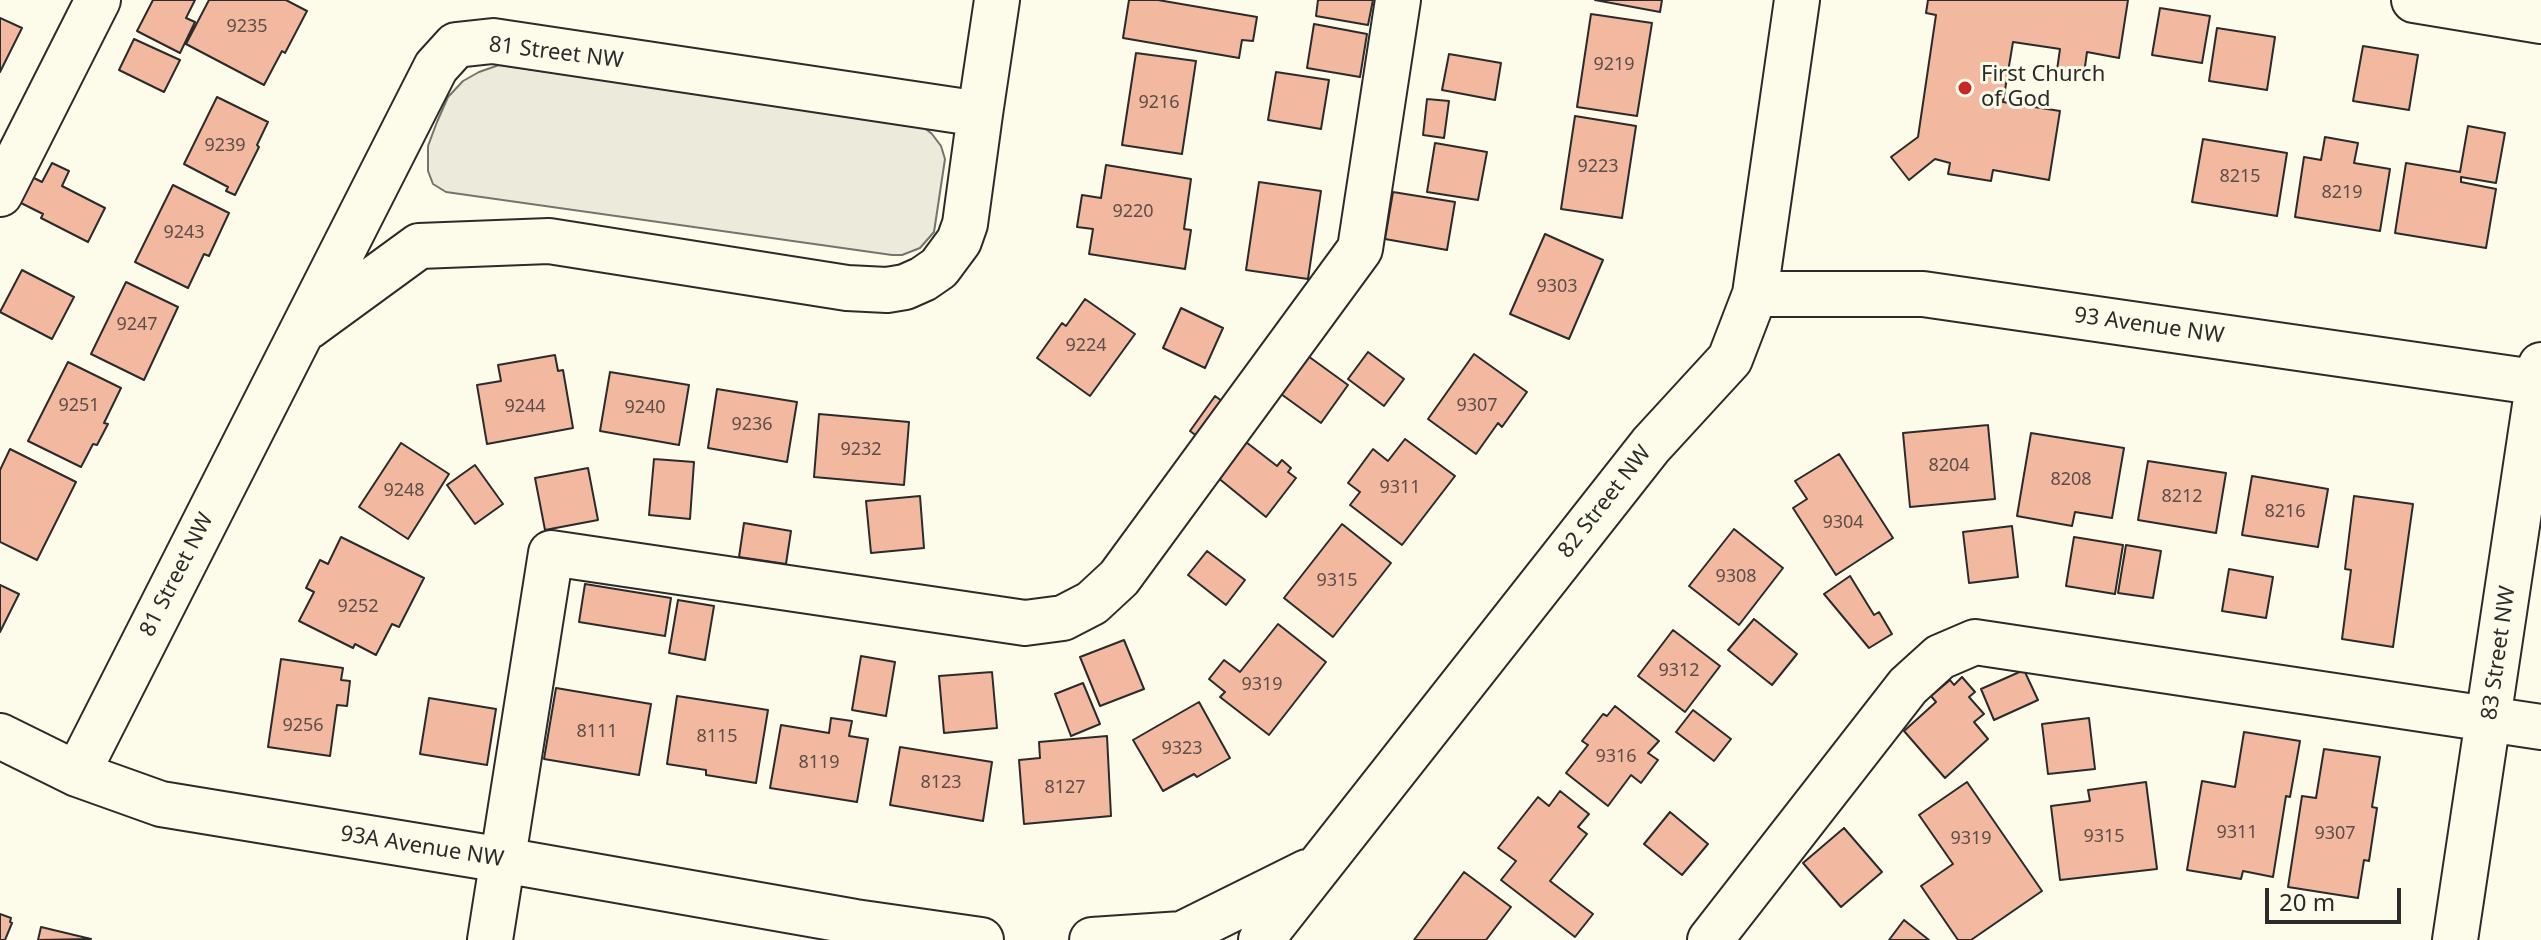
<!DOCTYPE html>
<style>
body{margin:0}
#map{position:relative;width:2541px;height:940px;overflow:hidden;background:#fdfbea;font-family:"Noto Sans",sans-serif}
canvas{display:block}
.scale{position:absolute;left:2265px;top:888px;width:136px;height:36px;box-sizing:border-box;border:4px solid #2b2b2b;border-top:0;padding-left:10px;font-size:24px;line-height:28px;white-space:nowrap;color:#2b2b2b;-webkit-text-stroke:6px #fdfbea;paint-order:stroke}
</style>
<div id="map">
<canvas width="2541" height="940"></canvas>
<div class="scale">20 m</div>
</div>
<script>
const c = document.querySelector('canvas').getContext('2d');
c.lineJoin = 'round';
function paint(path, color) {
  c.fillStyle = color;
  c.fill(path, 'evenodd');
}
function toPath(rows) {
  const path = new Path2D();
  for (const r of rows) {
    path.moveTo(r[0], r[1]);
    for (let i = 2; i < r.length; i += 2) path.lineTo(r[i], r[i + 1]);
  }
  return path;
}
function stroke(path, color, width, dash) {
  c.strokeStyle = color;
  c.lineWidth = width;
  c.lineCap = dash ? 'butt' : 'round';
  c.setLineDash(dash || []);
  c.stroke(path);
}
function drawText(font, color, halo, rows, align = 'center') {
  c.font = font + ' "Noto Sans",sans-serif';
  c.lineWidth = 6;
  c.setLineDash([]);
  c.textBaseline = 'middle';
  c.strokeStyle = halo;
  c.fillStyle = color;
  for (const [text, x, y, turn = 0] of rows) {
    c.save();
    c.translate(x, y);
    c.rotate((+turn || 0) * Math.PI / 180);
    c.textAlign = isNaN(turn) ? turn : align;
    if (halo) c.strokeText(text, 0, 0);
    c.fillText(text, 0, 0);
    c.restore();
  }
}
const green = toPath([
 [499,65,921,125,932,134,941,146,945,159,934,232,920,248,902,255,892,255,446,192,433,184,428,171,428,146,437,122,448,97,463,81,479,72,499,65]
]);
const building = toPath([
 [153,0,195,0,186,18,195,22,180,53,137,31,153,0],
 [209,0,286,0,307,11,285,53,282,51,264,85,186,44,209,0],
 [1129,0,1158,0,1257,17,1253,41,1242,40,1239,58,1123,38,1129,0],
 [1318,0,1373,0,1368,25,1316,16,1318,0],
 [1595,0,1662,0,1660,12,1595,0],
 [1928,0,2128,0,2119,58,2087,52,2084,74,2057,70,2060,49,2013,42,2003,102,2060,111,2049,180,1993,170,1991,181,1948,174,1950,163,1935,159,1909,180,1891,157,1918,137,1936,15,1926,13,1928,0],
 [2160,8,2210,16,2202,63,2152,55,2160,8],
 [1591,14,1652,23,1637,116,1577,107,1591,14],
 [0,18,22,28,0,72,0,18],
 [1314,24,1367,34,1360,77,1307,68,1314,24],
 [2217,28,2275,37,2267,90,2209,81,2217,28],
 [134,39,180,60,164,92,119,70,134,39],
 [2363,46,2418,55,2409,110,2353,101,2363,46],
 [1136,53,1196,61,1182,154,1122,145,1136,53],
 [1449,54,1501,63,1495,100,1442,90,1449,54],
 [1276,72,1329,80,1321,129,1268,120,1276,72],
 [217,97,268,122,257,145,259,147,235,195,226,191,228,187,184,164,217,97],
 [1427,99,1449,101,1444,138,1423,135,1427,99],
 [1575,116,1636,126,1622,218,1561,209,1575,116],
 [2468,126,2505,133,2496,183,2461,177,2461,182,2496,189,2486,248,2395,233,2406,163,2460,172,2468,126],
 [2325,137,2358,143,2354,163,2390,169,2380,231,2295,217,2304,157,2321,160,2325,137],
 [2203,139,2287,153,2277,216,2192,202,2203,139],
 [1435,143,1487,152,1478,200,1427,192,1435,143],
 [52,163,69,171,62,186,105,208,88,242,41,218,43,214,13,199,26,174,42,182,52,163],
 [1106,165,1191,179,1184,229,1191,230,1185,269,1089,254,1093,229,1077,227,1082,195,1101,198,1106,165],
 [1259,182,1321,191,1308,279,1246,270,1259,182],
 [173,185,229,213,209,256,204,254,188,288,135,262,173,185],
 [1393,192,1455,202,1447,250,1385,239,1393,192],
 [1545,234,1603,260,1569,339,1510,314,1545,234],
 [22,270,74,297,52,339,0,312,22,270],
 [126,282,178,307,144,380,91,354,126,282],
 [1085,299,1135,334,1090,396,1037,358,1062,323,1066,326,1085,299],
 [1181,308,1223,328,1205,368,1163,348,1181,308],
 [1368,352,1404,379,1384,406,1348,379,1368,352],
 [1474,354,1527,392,1502,427,1498,423,1476,454,1428,419,1474,354],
 [555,355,558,371,563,370,573,428,487,444,477,385,501,381,498,365,555,355],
 [1308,356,1348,385,1321,423,1281,394,1308,356],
 [68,362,121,388,104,423,108,424,97,445,93,444,81,467,28,441,68,362],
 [610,372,689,385,679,445,600,431,610,372],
 [717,389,797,402,787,462,708,448,717,389],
 [1215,396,1229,406,1205,442,1190,431,1215,396],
 [819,414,909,422,904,485,814,477,819,414],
 [1988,425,1995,499,1910,507,1903,433,1988,425],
 [2031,433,2124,448,2112,518,2075,512,2072,526,2017,516,2031,433],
 [1405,439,1455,476,1402,545,1350,505,1360,492,1348,483,1373,449,1388,461,1405,439],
 [1246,442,1277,466,1282,460,1291,468,1288,472,1296,478,1266,517,1217,477,1246,442],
 [401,443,449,474,408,539,359,507,401,443],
 [10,449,76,482,37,560,0,542,0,470,10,449],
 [1839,454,1893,538,1836,575,1793,508,1807,499,1795,481,1839,454],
 [654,459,694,462,690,519,649,515,654,459],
 [2148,461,2226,473,2216,533,2138,520,2148,461],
 [475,465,503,504,475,524,447,485,475,465],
 [588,468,598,520,545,530,535,478,588,468],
 [2252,476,2328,489,2318,547,2242,535,2252,476],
 [920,496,924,548,871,553,866,501,920,496],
 [2354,496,2413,504,2393,647,2342,639,2351,570,2345,569,2354,496],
 [744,523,791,531,786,564,739,557,744,523],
 [1342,524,1391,563,1333,637,1284,598,1342,524],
 [2012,526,2018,577,1969,583,1963,532,2012,526],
 [1734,529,1783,568,1739,625,1689,586,1734,529],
 [341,537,424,578,399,627,392,624,376,655,355,644,353,648,299,621,314,592,306,588,320,560,328,564,341,537],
 [2074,537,2123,545,2115,594,2066,586,2074,537],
 [2126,545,2161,551,2153,598,2118,593,2126,545],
 [1207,551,1245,580,1226,605,1188,575,1207,551],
 [2229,569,2273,577,2266,618,2222,611,2229,569],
 [1850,576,1874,615,1879,612,1892,634,1869,648,1824,594,1850,576],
 [585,584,671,598,665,636,579,622,585,584],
 [0,585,19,594,0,632,0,585],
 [678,600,714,606,705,660,669,653,678,600],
 [1754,619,1797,654,1772,685,1728,650,1754,619],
 [1278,624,1326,662,1269,735,1220,697,1225,692,1209,679,1224,660,1240,672,1278,624],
 [1673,630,1720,666,1685,712,1638,676,1673,630],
 [1124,640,1144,689,1100,706,1080,657,1124,640],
 [861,656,895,662,886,716,852,710,861,656],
 [281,659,343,668,341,680,350,681,347,706,337,705,330,756,268,747,281,659],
 [2024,670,2038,700,1994,720,1981,689,2024,670],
 [992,672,997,728,944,733,939,676,992,672],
 [1962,677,1975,692,1969,697,1984,714,1974,722,1988,739,1945,778,1904,731,1936,702,1931,696,1950,680,1954,685,1962,677],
 [1083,683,1100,724,1071,736,1055,694,1083,683],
 [556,688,651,704,639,775,544,759,556,688],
 [677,696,768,710,756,783,706,775,706,770,667,764,677,696],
 [429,698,496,709,487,765,420,754,429,698],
 [1199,702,1230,758,1197,777,1194,774,1163,791,1133,740,1199,702],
 [1615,706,1659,741,1648,753,1658,760,1641,783,1631,775,1608,806,1566,773,1588,745,1582,741,1603,714,1607,716,1615,706],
 [1693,710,1731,739,1714,761,1676,732,1693,710],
 [831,718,852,721,849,736,868,739,857,802,770,788,781,725,829,733,831,718],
 [2089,718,2095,769,2048,774,2042,724,2089,718],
 [2244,732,2300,741,2290,797,2286,796,2273,877,2243,871,2241,879,2187,870,2202,781,2235,787,2244,732],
 [1107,736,1111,816,1024,824,1019,760,1040,758,1039,742,1107,736],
 [900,747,992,762,983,821,890,805,900,747],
 [2324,749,2380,757,2372,807,2377,808,2369,861,2364,860,2358,898,2288,887,2302,796,2316,798,2324,749],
 [1967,782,2042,891,1971,940,1958,940,1921,886,1953,864,1919,815,1967,782],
 [2146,782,2157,869,2060,880,2051,806,2090,801,2088,790,2146,782],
 [1560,791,1589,814,1578,827,1587,834,1550,881,1593,914,1575,937,1501,880,1516,861,1498,848,1538,797,1549,806,1560,791],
 [1670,812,1708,844,1682,875,1644,844,1670,812],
 [1844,828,1882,872,1841,907,1803,863,1844,828],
 [1464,872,1511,907,1486,940,1414,940,1464,872],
 [0,914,11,918,10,922,12,923,5,940,0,940,0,914],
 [1904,920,1929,940,1889,940,1904,920],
 [41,927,91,939,38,940,41,927]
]);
const minor = toPath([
 [2414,0,2541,21],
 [0,194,98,0],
 [1755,294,1923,294,2541,383],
 [308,327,419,246,549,241,847,288,887,290,905,287,923,279,939,268,959,241,965,224,980,114],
 [0,736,77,774,161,804,503,860,855,922,981,940],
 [77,774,436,67,456,45,493,41,980,114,997,0],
 [490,940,551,553,1025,623,1063,618,1092,603,1119,578,1360,249,1398,0],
 [1092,940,1182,934,1307,872],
 [1261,940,1651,445,1730,359,1755,294,1797,0],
 [1710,940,1908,686,1940,657,1975,642,2541,727],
 [2455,940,2541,365]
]);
const markers = [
 [1965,88,8,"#c62828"]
];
const numberNames = [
 ["9235",247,27],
 ["9219",1614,65],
 ["9216",1159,103],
 ["9239",225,146],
 ["9223",1598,167],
 ["8215",2240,177],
 ["8219",2342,193],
 ["9220",1133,212],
 ["9243",184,233],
 ["9303",1557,287],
 ["9247",137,325],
 ["9224",1086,346],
 ["9251",79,406],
 ["9307",1477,406],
 ["9244",525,407],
 ["9240",645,408],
 ["9236",752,425],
 ["9232",861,450],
 ["8204",1949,466],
 ["8208",2071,480],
 ["9311",1400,488],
 ["9248",404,491],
 ["8212",2182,497],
 ["8216",2285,512],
 ["9304",1843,523],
 ["9308",1736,577],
 ["9315",1337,581],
 ["9252",358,607],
 ["9312",1679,671],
 ["9319",1262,685],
 ["9256",303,726],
 ["8111",597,732],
 ["8115",717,737],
 ["9323",1182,749],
 ["9316",1616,757],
 ["8119",819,763],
 ["8123",941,783],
 ["8127",1065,788],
 ["9311",2237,833],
 ["9307",2335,834],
 ["9315",2104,837],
 ["9319",1971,839]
];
const streetNames = [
 ["81 Street NW",556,53,7],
 ["93 Avenue NW",2149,326,8],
 ["82 Street NW",1605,502,-52],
 ["81 Street NW",177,575,-63],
 ["83 Street NW",2499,653,-82],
 ["93A Avenue NW",422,847,9]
];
const poiNames = [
 ["First Church",1981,75],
 ["of God",1981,100]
];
paint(green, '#ecebdb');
stroke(green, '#74746e', 2);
paint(building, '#f2b8a0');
stroke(building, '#2b2b2b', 2);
stroke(minor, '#2b2b2b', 48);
stroke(minor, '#fdfbea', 44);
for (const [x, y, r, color] of markers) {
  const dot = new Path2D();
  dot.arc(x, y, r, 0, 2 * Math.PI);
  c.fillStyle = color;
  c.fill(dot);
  stroke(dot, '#fdfbea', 3);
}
drawText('18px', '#5d4e48', null, numberNames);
drawText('22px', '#2b2b2b', '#fdfbea', streetNames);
drawText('22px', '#2b2b2b', '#fdfbea', poiNames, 'left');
</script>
